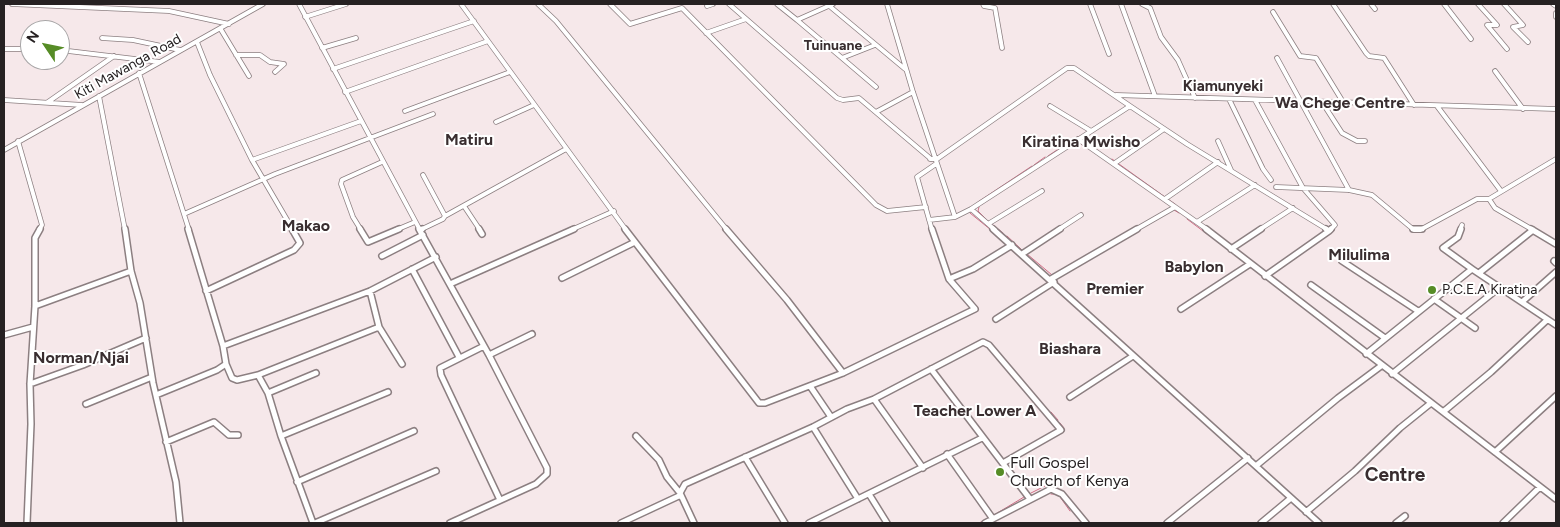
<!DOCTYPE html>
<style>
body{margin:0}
#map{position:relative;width:1560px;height:527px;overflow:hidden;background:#f6e8ea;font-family:Figtree,sans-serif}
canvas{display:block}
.frame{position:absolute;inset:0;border:5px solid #262122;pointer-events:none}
.north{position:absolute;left:20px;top:20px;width:50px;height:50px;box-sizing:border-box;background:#fff;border:1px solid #a8a6a7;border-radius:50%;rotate:304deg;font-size:14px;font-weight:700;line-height:20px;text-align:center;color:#262122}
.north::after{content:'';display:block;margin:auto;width:18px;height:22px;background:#568c26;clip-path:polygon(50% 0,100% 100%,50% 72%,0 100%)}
</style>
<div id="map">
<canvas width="1560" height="527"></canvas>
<div class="frame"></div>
<div class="north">N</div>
</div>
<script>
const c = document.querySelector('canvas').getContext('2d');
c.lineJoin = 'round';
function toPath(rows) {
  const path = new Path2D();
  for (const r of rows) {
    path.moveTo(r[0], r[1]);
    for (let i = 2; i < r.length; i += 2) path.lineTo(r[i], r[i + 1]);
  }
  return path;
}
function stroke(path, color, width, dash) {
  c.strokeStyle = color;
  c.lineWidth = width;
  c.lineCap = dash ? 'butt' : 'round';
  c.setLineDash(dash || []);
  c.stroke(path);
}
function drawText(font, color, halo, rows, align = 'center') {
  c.font = font + ' Figtree,sans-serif';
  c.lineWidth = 4;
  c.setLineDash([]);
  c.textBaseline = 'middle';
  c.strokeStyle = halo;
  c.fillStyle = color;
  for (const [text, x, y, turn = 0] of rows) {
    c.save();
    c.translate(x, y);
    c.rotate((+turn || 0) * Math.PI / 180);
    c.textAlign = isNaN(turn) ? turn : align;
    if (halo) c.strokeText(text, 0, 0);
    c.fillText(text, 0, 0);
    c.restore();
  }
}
const stream = toPath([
 [1081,144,1094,152],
 [1062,147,1080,136],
 [1048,156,1057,150],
 [1112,159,1165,197],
 [1034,165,1045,157],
 [1162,200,1169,205],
 [1169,200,1175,204],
 [978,202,1032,166],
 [983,204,986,201],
 [979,207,978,211,988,221],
 [1174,210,1179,213],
 [970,213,991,230],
 [1187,219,1207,234],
 [993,225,1003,233],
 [1007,236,1021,249],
 [1027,254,1052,275],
 [1051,412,1058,420],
 [1060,423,1064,428],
 [1031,493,1047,485,1053,485],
 [1051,494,1058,494,1070,511],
 [994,515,1024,497,1022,492],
 [598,523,606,523],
 [979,523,989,518]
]);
const minorFar1 = toPath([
 [12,4,169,11,229,24],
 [299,4,420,230],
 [461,4,626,230],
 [538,4,556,21,727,230],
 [610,4,630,24,682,8,876,205,887,211,926,207],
 [729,4,837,98,843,100,859,98,931,159],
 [777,4,797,20],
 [827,4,905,69],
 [833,4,797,20,842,58,875,45],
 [887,4,913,92,955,217],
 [983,4,984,6,995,8,1002,48],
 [1090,4,1109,54],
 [1121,4,1155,96],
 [1142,4,1150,8,1161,37,1178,60,1195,98],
 [1333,4,1366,53,1369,56,1384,58,1414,105],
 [1371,4,1375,9],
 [1444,4,1471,39],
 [1478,4,1497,25,1487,25,1507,49],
 [1504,4,1523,25,1513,27,1528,42],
 [1553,4,1556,6],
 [707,6,713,4],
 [1273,12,1300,56,1316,58,1343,102],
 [1556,13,1556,17],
 [305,17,346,4],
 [220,28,249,76],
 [706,33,746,19],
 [102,38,133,40,180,50],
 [197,42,210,75,252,160,293,230],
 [322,48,356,38],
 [4,49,30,49],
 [60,50,160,62],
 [236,55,260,55,270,62,284,64,275,72],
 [842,58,876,87],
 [1277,58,1349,190],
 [333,69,474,21],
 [1495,71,1523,109],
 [139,73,189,230],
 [345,92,488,41],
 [1116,95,1556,109],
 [99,96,125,230],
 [1229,99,1263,169,1271,180],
 [4,100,82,105],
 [1255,100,1303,188,1335,225,1330,230],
 [48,102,114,56],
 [1322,102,1342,133,1357,141,1365,141],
 [1050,106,1091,131],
 [1130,106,1187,144,1328,230],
 [1437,106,1501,191],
 [405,111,510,72],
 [876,112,913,92],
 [496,122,534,105],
 [1078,139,1208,230],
 [18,141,42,225,39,230],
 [1218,141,1231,170],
 [4,150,263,4],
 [252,160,361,121],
 [1115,163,1164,129],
 [1276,187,1349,190,1372,195,1414,230,1420,230,1477,199,1489,199],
 [1165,199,1218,162],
 [464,206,480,230],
 [971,209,995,230],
 [184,214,275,174,433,114],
 [445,216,566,149],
 [929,220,955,217,971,209,1130,106,1074,68,1067,68,937,159,930,159],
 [1197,222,1255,185],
 [988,224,1042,191],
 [361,230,353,217,341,184,342,180,382,162],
 [396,230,415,222],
 [420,230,443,219,445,216,423,175],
 [571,230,614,211],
 [932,230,917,177,936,164],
 [1058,230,1081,215],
 [1135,230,1175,207],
 [1259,230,1293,208],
 [1460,230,1462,225],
 [1533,230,1495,208,1489,199,1556,159]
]);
const minor = toPath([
 [125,229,131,271,140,303,153,383,176,482,180,523],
 [188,229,223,346,226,364,232,378,237,380,258,375,379,327],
 [360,229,368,242,399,229],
 [419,229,489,355,547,468,547,474,536,484,450,523],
 [479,229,482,234],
 [625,229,759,403,765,403,843,373,975,309,949,279,932,229],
 [726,229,787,300,843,373],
 [993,229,1319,523],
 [1206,229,1556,499],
 [1413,229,1422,229],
 [1461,229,1458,237,1443,248,1472,269],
 [1531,229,1556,244],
 [420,230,422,229],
 [1329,231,1331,229],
 [1231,249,1261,229],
 [1022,254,1060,229],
 [382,256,423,235],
 [1342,261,1418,311],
 [1554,261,1556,263],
 [412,269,459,357],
 [1479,273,1533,230],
 [1265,276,1329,231,1326,229],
 [562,278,635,242],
 [949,279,973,269,1012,245],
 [1051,279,1137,229],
 [450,284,574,229],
 [1311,285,1385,338],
 [206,291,294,250,300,243,292,229],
 [370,291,379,327,402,364],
 [1434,299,1475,328],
 [1522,302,1556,272],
 [35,306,131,271],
 [1181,309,1250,264],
 [996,319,1054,282],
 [4,335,33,327],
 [223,346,370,291,436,257],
 [484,346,440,368,441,375,500,500],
 [1366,354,1472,269,1556,325],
 [489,355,532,334],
 [931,369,1030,499],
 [1392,374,1500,287],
 [258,375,268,393,281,436,313,523],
 [30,384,83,365,146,338],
 [810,386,831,417],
 [268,393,316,373],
 [156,395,217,370,226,364],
 [1070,397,1133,356],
 [874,399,923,468],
 [86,404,152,377],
 [1443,412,1491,372,1547,320],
 [813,427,858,499],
 [281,436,388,392],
 [636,436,659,460,667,477,680,493],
 [166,442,214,422,229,435,238,435],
 [1495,452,1556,396],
 [947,454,993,519],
 [745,457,785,523],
 [1257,465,1338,398,1381,366],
 [297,482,414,431],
 [869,494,887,523],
 [1306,512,1355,471,1400,428,1431,403],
 [27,523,31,424,30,384,35,306,35,238,40,229],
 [315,523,436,471],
 [621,523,681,495],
 [694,523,680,493,685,484,813,427,847,409,874,399,983,342,989,345,1061,430,1003,463],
 [809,523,982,438],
 [985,523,1051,489,1062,494,1086,523],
 [1167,523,1248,458],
 [1261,523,1291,498],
 [1396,523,1405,516],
 [1503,523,1540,487]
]);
const markers = [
 [1432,290,5,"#568c26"],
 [1000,472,5,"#568c26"]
];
const farQuarternames = [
 ["Tuinuane",833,46]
];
const streetNames = [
 ["Kiti Mawanga Road",128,67,-29]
];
const poiNames = [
 ["P.C.E.A Kiratina",1442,290]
];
const neighbourhoodNames = [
 ["Kiamunyeki",1223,87]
];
const quarterNames = [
 ["Wa Chege Centre",1340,103],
 ["Matiru",469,140],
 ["Kiratina Mwisho",1081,142],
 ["Makao",306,226],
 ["Milulima",1359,255],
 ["Babylon",1194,267],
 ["Premier",1115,289],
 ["Biashara",1070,349],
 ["Norman/Njai",81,358],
 ["Teacher Lower A",975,411]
];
const nearPoinames = [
 ["Full Gospel",1010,463],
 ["Church of Kenya",1010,481]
];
const nearQuarternames = [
 ["Centre",1395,475]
];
stroke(stream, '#d16d86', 1);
stroke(minorFar1, '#8c7f81', 5.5);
stroke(minor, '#8c7f81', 8);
stroke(minorFar1, '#fff', 4);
stroke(minor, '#fff', 5);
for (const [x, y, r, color] of markers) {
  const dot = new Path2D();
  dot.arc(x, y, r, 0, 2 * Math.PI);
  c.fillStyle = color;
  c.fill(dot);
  stroke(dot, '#fff', 2);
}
drawText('bold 14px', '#392e30', '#fff', farQuarternames);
drawText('14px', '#262122', '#fff', streetNames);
drawText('14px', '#262122', '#fff', poiNames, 'left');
drawText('bold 15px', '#392e30', '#fff', neighbourhoodNames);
drawText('bold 16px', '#392e30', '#fff', quarterNames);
drawText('16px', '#262122', '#fff', nearPoinames, 'left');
drawText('bold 19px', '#392e30', '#fff', nearQuarternames);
</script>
